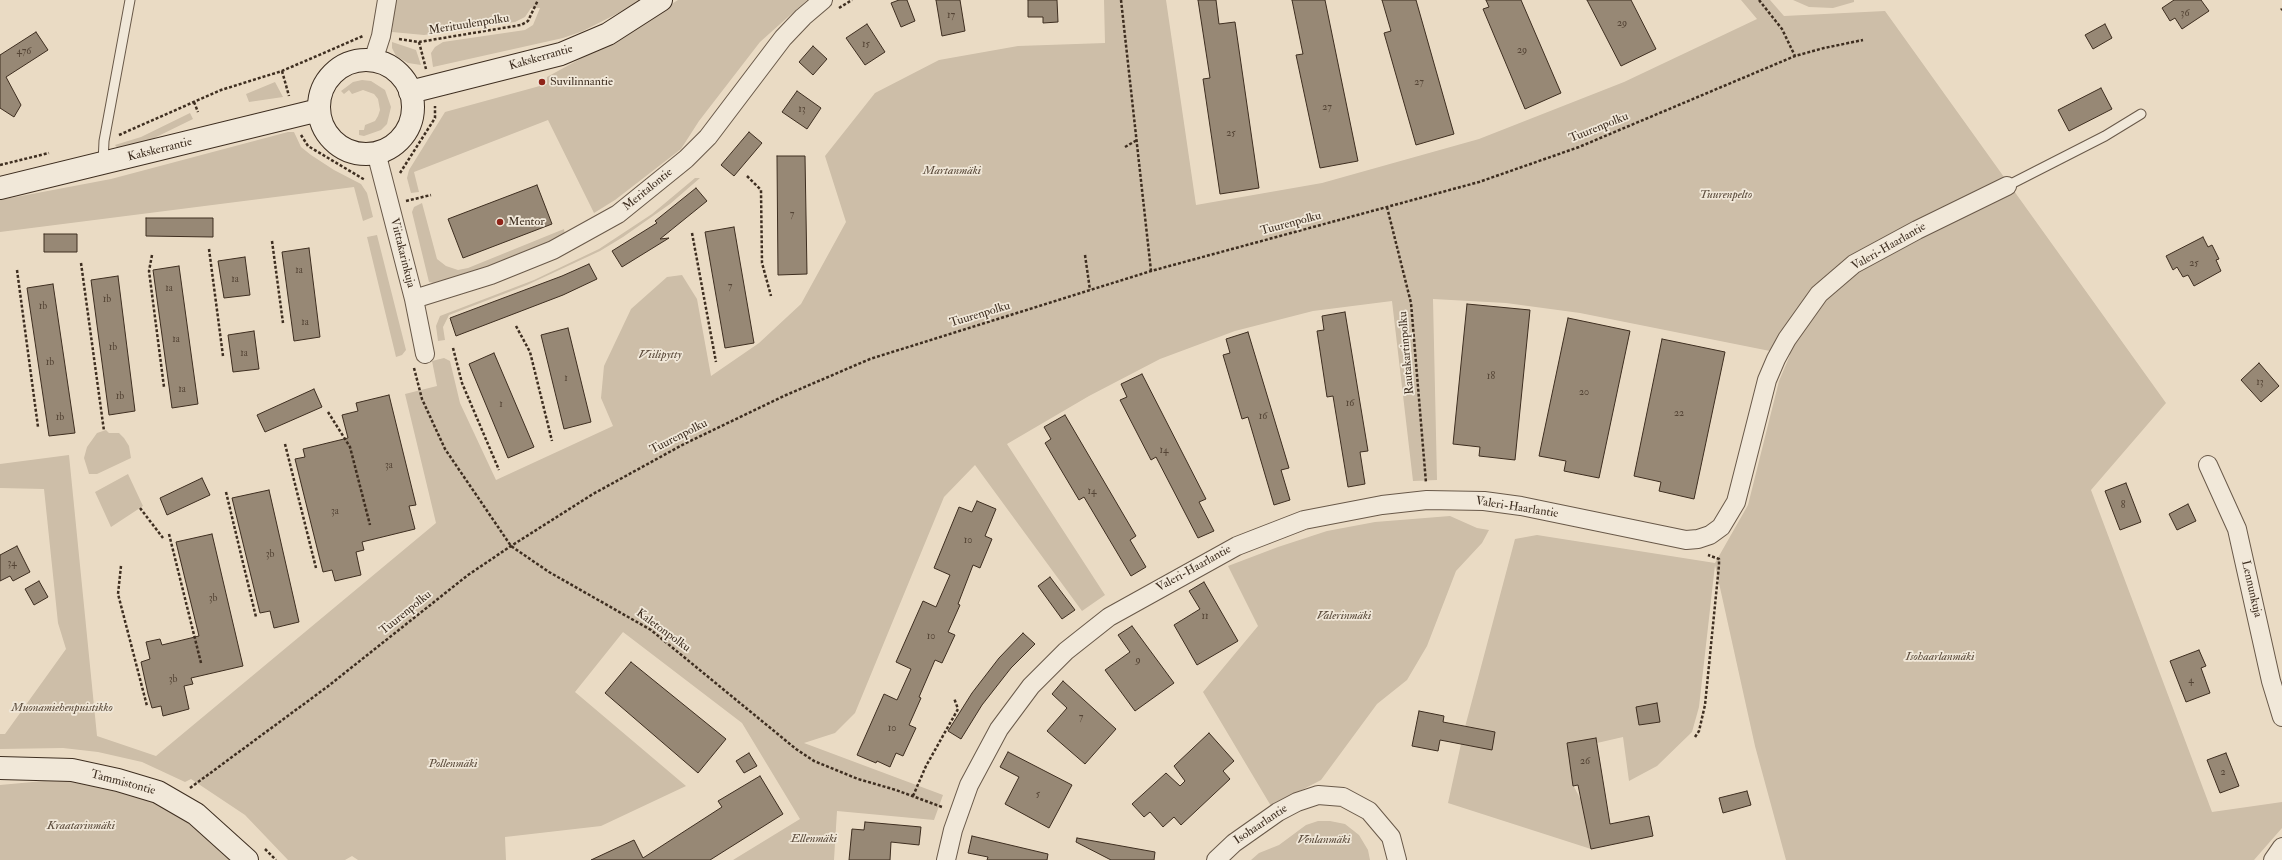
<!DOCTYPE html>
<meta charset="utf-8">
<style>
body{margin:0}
canvas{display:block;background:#eadbc4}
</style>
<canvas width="2282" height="860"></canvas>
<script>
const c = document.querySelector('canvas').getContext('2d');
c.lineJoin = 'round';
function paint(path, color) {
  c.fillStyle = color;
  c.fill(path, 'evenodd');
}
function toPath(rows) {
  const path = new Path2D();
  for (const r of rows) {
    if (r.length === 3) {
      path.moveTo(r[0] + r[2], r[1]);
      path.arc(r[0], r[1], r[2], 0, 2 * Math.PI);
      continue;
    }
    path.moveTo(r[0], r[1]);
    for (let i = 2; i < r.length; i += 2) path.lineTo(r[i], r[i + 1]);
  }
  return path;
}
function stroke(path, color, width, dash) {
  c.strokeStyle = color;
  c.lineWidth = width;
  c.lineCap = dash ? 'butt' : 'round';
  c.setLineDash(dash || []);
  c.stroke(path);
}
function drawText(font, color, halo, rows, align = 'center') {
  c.font = font + ' "IM FELL Double Pica",serif';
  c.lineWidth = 3.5;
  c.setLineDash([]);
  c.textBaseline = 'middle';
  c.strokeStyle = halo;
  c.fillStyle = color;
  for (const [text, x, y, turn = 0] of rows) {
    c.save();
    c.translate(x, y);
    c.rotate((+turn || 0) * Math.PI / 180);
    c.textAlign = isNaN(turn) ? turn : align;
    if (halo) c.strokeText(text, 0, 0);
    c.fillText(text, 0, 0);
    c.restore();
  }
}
const green = toPath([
 [396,0,644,0,583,31,563,38,433,67,431,53,435,47,443,42,525,30,533,25,540,8,531,8,525,17,515,22,424,35,392,32],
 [678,0,807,0,760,42,699,121,681,149,615,200,594,213,548,120,414,172,419,192,411,193,407,178,409,170,445,112,547,84,547,77,611,42],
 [1104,0,1166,0,1196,205,1322,183,1479,139,1624,82,1757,19,1741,0,1770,0,1784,16,1885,11,2166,403,2091,490,2212,812,2282,802,2282,828,2254,860,1786,860,1755,746,1715,565,1699,707,1692,732,1657,766,1629,781,1623,737,1597,743,1596,738,1567,743,1573,785,1581,800,1591,849,1448,803,1461,744,1492,749,1495,732,1465,727,1515,539,1537,535,1715,563,1748,505,1779,381,1790,355,1580,313,1506,303,1433,299,1437,480,1413,481,1392,301,1313,311,1235,331,1160,359,1089,396,1007,444,1105,595,1082,611,975,465,944,497,855,713,835,733,804,743,943,795,934,820,837,811,834,860,733,860,800,819,742,723,623,632,575,692,686,786,601,826,505,837,506,860,358,860,352,856,345,860,288,860,245,815,191,779,185,782,142,762,98,752,63,748,0,749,0,734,5,734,66,649,58,623,44,489,0,488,0,464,69,455,97,736,156,756,436,523,405,394,437,386,432,361,444,358,450,361,460,403,496,480,613,426,601,398,604,366,631,309,667,277,682,275,697,299,711,376,759,343,801,304,846,222,825,156,875,93,939,60,1018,46,1105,43],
 [1793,0,1854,0,1854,2,1833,8,1809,7],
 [392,42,416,50,421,65,408,63,396,56,392,48],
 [362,80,371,81,385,90,391,107,387,124,381,130,364,136,359,135,359,130,364,130,365,125,375,121,378,116,380,110,378,99,374,94,363,90,352,94,349,90,344,94,341,91,353,82],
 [275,82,283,97,249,102,246,94],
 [190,113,193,119,146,142,120,151,115,145,141,137],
 [288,132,294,132,301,147,311,155,334,170,361,184,367,193,373,217,363,221,354,187,0,232,0,200,111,179],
 [695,178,700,178,670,204,623,237,600,251,527,285,449,315,443,327,445,340,438,341,436,326,440,316,534,280,599,249,652,214],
 [422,203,437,259,446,266,458,270,468,268,564,229,565,235,451,281,434,283,429,282,412,212,414,207],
 [377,235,406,350,402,355,396,357,367,237],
 [106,430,109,433,119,433,124,438,129,446,131,458,97,474,89,474,84,458,87,447,97,433],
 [128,474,143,506,111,527,95,492],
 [1450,516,1477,528,1489,530,1482,543,1456,571,1427,646,1407,680,1377,704,1321,780,1271,806,1203,692,1258,626,1228,566,1278,547,1327,531,1375,522],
 [44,781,82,781,150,799,185,818,239,860,0,860,0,785],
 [1318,821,1330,821,1345,824,1359,835,1368,850,1370,860,1251,860,1259,853,1279,845,1306,825]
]);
const building = toPath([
 [899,0,907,0,915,21,901,27,891,3,899,0],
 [936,0,960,0,965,31,942,36,936,0],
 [1028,0,1057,0,1058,22,1043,23,1043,17,1028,17,1028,0],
 [1198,0,1216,0,1219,24,1235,22,1259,188,1220,194,1203,79,1210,78,1198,0],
 [1292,0,1325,0,1358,161,1320,168,1296,55,1303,54,1292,0],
 [1382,0,1416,0,1454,134,1416,145,1384,33,1391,31,1382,0],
 [1486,0,1521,0,1561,93,1525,109,1483,9,1489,7,1486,0],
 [1587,0,1631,0,1656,49,1621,66,1587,0],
 [2174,0,2201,0,2209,11,2182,29,2175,18,2170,21,2162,8,2174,0],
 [867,24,885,52,865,65,846,38,867,24],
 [2105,24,2112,38,2093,49,2085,35,2105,24],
 [36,32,48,50,6,77,21,105,14,117,0,108,0,55,36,32],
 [813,46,827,59,813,75,799,62,813,46],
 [2101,88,2112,109,2069,131,2058,110,2101,88],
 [797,91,821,108,807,129,782,112,797,91],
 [749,132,762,143,734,176,721,165,749,132],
 [777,156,805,156,807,274,778,275,777,156],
 [537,185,552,224,463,258,448,219,537,185],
 [696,188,707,201,660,239,669,238,622,267,612,251,657,223,655,221,696,188],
 [146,218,213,218,213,237,146,236,146,218],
 [734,227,754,343,725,348,705,232,734,227],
 [44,234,77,234,77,252,44,252,44,234],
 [2203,237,2208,247,2212,245,2219,259,2216,260,2221,271,2194,286,2188,275,2183,277,2177,267,2173,270,2166,256,2203,237],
 [309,248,320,337,294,341,282,252,309,248],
 [245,257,250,295,224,298,218,261,245,257],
 [589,264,597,279,563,295,456,336,450,318,562,276,589,264],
 [179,266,198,404,172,408,153,270,179,266],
 [118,276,135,411,109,415,91,280,118,276],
 [53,284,75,433,49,436,27,288,53,284],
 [1467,304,1530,310,1515,460,1479,456,1480,447,1453,444,1467,304],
 [1345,312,1368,451,1360,452,1365,484,1348,487,1333,396,1327,397,1317,331,1324,330,1322,316,1345,312],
 [1568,318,1630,331,1599,478,1564,471,1566,461,1539,456,1568,318],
 [568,328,591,422,564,429,541,335,568,328],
 [254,331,259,369,233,372,228,335,254,331],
 [1248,332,1289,468,1281,470,1290,500,1274,505,1248,417,1242,419,1223,355,1230,353,1226,339,1248,332],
 [1662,339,1725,352,1694,499,1659,491,1661,482,1634,476,1662,339],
 [494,353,534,447,508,458,469,364,494,353],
 [2259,363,2279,386,2261,402,2241,380,2259,363],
 [1142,374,1206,499,1199,502,1214,531,1198,538,1156,457,1151,460,1120,400,1127,397,1121,384,1142,374],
 [314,389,322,407,265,432,257,415,314,389],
 [389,395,416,505,409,506,415,529,362,542,364,550,356,552,361,575,335,581,332,570,323,572,295,459,305,457,303,449,348,438,342,415,358,411,356,403,389,395],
 [1065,415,1136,536,1130,540,1146,567,1131,576,1084,497,1079,500,1045,443,1051,439,1044,427,1065,415],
 [202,478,210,495,167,515,160,498,202,478],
 [2126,483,2141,522,2120,530,2105,491,2126,483],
 [269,490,299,622,274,628,270,611,260,613,232,498,269,490],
 [977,501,996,509,985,536,992,539,980,568,973,565,958,604,960,605,948,632,955,635,942,663,935,660,919,697,921,698,909,725,916,728,903,756,896,753,890,767,877,761,876,763,857,755,884,694,897,700,911,669,896,662,923,601,936,607,950,575,934,568,959,507,972,512,977,501],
 [2188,504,2196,521,2177,530,2169,514,2188,504],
 [212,534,243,666,191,678,193,684,184,686,189,709,163,716,161,706,152,708,148,694,141,662,150,659,146,642,160,639,162,645,199,636,176,542,212,534],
 [17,546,30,572,13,581,10,576,0,581,0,555,17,546],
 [1050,577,1075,610,1062,619,1038,586,1050,577],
 [39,581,48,597,34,605,25,589,39,581],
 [1204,582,1238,641,1197,665,1174,625,1200,609,1189,591,1204,582],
 [1132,626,1174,683,1135,711,1105,670,1130,652,1118,635,1132,626],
 [1023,633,1035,644,1011,668,982,705,961,739,948,731,972,693,999,658,1023,633],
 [2199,650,2206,666,2201,668,2210,693,2186,702,2170,661,2199,650],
 [631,662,726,739,698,773,605,693,631,662],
 [1063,681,1116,729,1085,764,1047,731,1067,708,1052,694,1063,681],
 [1657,703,1660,722,1639,725,1636,707,1657,703],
 [1419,711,1444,716,1443,722,1495,732,1492,750,1440,740,1438,751,1412,746,1419,711],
 [1209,733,1234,761,1223,771,1230,779,1181,825,1174,817,1163,827,1150,812,1144,817,1132,804,1166,773,1180,786,1185,781,1174,766,1209,733],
 [1596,738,1610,824,1649,816,1653,836,1591,849,1578,785,1573,786,1567,743,1596,738],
 [1008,752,1072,785,1049,828,1005,804,1019,777,1000,767,1008,752],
 [749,753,757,766,744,773,736,761,749,753],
 [2226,753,2239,786,2220,793,2207,760,2226,753],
 [760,776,783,814,710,860,591,860,634,840,643,858,722,807,718,801,760,776],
 [1747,791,1751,805,1723,813,1719,798,1747,791],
 [865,822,921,827,919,845,891,842,890,860,849,860,852,829,864,830,865,822],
 [972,836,1048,854,1047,860,987,860,988,857,968,853,972,836],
 [1077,838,1155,852,1154,860,1111,860,1076,842,1077,838]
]);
const path = toPath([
 [1121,0,1151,271],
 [1759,0,1782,29,1795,56],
 [839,8,852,0],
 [2281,10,2282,9],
 [399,39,419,42,521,25,528,21,538,0],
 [419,42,426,69],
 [282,71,289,96],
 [194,102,198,112],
 [119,135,221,90,282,71,363,36],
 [301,135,308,146,365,180],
 [1125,147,1137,140],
 [0,165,49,153],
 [400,173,435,118,435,106],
 [747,176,761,190,762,263,771,296],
 [406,201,431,195],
 [1387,207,1411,303,1426,483],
 [692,233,716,362],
 [272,241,283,323],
 [209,249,223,356],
 [152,255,149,271,164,387],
 [1085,255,1090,290],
 [81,263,104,431],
 [17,270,38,427],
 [516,326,530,352,552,441],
 [453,348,462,383,499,470],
 [414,368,422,399,445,449,511,546,549,572,651,630,796,749,814,761,858,779,896,790,942,807],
 [328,412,350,447,370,525],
 [285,444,316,568],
 [226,492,256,617],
 [140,508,163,538],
 [169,534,201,663],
 [121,566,118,594,147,706],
 [1695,737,1699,731,1705,705,1719,565,1719,559,1708,555],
 [190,788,327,687,468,575,511,546,593,494,684,444,786,395,870,359,1151,271,1479,182,1579,147,1795,56,1824,48,1863,40],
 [913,796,926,766,958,709,954,698],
 [265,849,276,860]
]);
const lane = toPath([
 [103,163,104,141,130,0],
 [2007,186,2105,136,2141,114]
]);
const street = toPath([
 [373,61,381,36,387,0],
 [376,152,414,299,425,354],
 [414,299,491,275,553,250,618,214,686,159,708,137,783,38,803,17,823,0],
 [2208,465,2237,529,2271,681,2282,717],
 [946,860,953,830,969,785,999,729,1031,686,1066,651,1109,617,1237,546,1304,520,1382,505,1427,500,1484,501,1521,506,1686,540,1698,539,1710,535,1721,527,1736,502,1767,380,1776,359,1787,339,1819,294,1854,264,1917,230,2007,186],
 [1216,860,1234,843,1278,812,1297,802,1318,795,1343,797,1369,811,1391,837,1397,860],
 [2273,860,2282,847]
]);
const secondary = toPath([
 [366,107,47],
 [410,92,561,54,608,34,661,0],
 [0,188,319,110],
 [0,768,72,770,118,780,158,792,196,814,247,860]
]);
const markers = [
 [542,82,4,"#8f2418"],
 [500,222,4,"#8f2418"]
];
const numberNames = [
 ["36",2185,14],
 ["17",951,16],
 ["29",1622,24],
 ["15",866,45],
 ["29",1522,51],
 ["476",24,52],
 ["27",1419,83],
 ["27",1327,108],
 ["13",802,110],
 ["25",1231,134],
 ["7",792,215],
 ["25",2194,264],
 ["1a",299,271],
 ["1a",235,280],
 ["7",730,287],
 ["1a",169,289],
 ["1b",107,300],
 ["1b",43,307],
 ["1a",305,323],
 ["1a",176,340],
 ["1b",113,348],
 ["1a",244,354],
 ["1b",50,363],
 ["18",1491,377],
 ["1",566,379],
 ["13",2260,383],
 ["1a",182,390],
 ["20",1584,393],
 ["1b",120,397],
 ["16",1350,404],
 ["1",501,405],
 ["22",1679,414],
 ["16",1263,417],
 ["1b",60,418],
 ["14",1164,451],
 ["3a",389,466],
 ["14",1092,492],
 ["8",2123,506],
 ["3a",335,512],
 ["10",968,541],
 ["3b",270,555],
 ["34",12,564],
 ["3b",213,599],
 ["11",1205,617],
 ["10",931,637],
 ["9",1138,661],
 ["3b",173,680],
 ["4",2191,681],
 ["7",1081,718],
 ["10",892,729],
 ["26",1585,762],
 ["2",2223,773],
 ["5",1038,795]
];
const streetNames = [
 ["Merituulenpolku",469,25,-9],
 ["Kakskerrantie",541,58,-16],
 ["Tuurenpolku",1599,128,-22],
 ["Kakskerrantie",160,150,-14],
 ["Meritalontie",648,190,-39],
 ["Tuurenpolku",1291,224,-15],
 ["Valeri-Haarlantie",1889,247,-30],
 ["Viittakarinkuja",402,253,76],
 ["Tuurenpolku",980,315,-17],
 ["Rautakartinpolku",1407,353,-95],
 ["Tuurenpolku",679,437,-27],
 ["Valeri-Haarlantie",1517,508,9],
 ["Valeri-Haarlantie",1194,569,-29],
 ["Lennunkuja",2251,589,77],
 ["Tuurenpolku",406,613,-39],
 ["Kaletonpolku",663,631,36],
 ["Tammistontie",123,783,15],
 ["Isohaarlantie",1261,825,-34]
];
const poiNames = [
 ["Suvilinnantie",550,82],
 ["Mentor",508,222]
];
const parkNames = [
 ["Martanmäki",952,171],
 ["Tuurenpelto",1726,195],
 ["Viilipytty",660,355],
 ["Valerinmäki",1344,616],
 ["Isohaarlanmäki",1940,657],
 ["Muonamiehenpuistikko",62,708],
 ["Pollenmäki",453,764],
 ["Kraatarinmäki",81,826],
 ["Ellenmäki",814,839],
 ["Venlanmäki",1324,840]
];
paint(green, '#cdbea8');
paint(building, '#978875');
stroke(building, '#3e2e20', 1);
stroke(lane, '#695949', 11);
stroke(street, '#695949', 20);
stroke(secondary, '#3e2e20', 24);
stroke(path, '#3e2e20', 2.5, [3, 2]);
stroke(lane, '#f1e8d9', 9);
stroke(street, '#f1e8d9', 18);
stroke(secondary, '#f1e8d9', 22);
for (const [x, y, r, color] of markers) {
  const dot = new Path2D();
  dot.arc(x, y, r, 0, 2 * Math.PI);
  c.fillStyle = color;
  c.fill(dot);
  stroke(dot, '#f1e8d9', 1.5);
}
drawText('10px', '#544435', null, numberNames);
drawText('12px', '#3e2e20', '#f1e8d9', streetNames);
drawText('12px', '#3e2e20', '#f1e8d9', poiNames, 'left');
drawText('italic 12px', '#5b4b3b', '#f1e8d9', parkNames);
</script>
